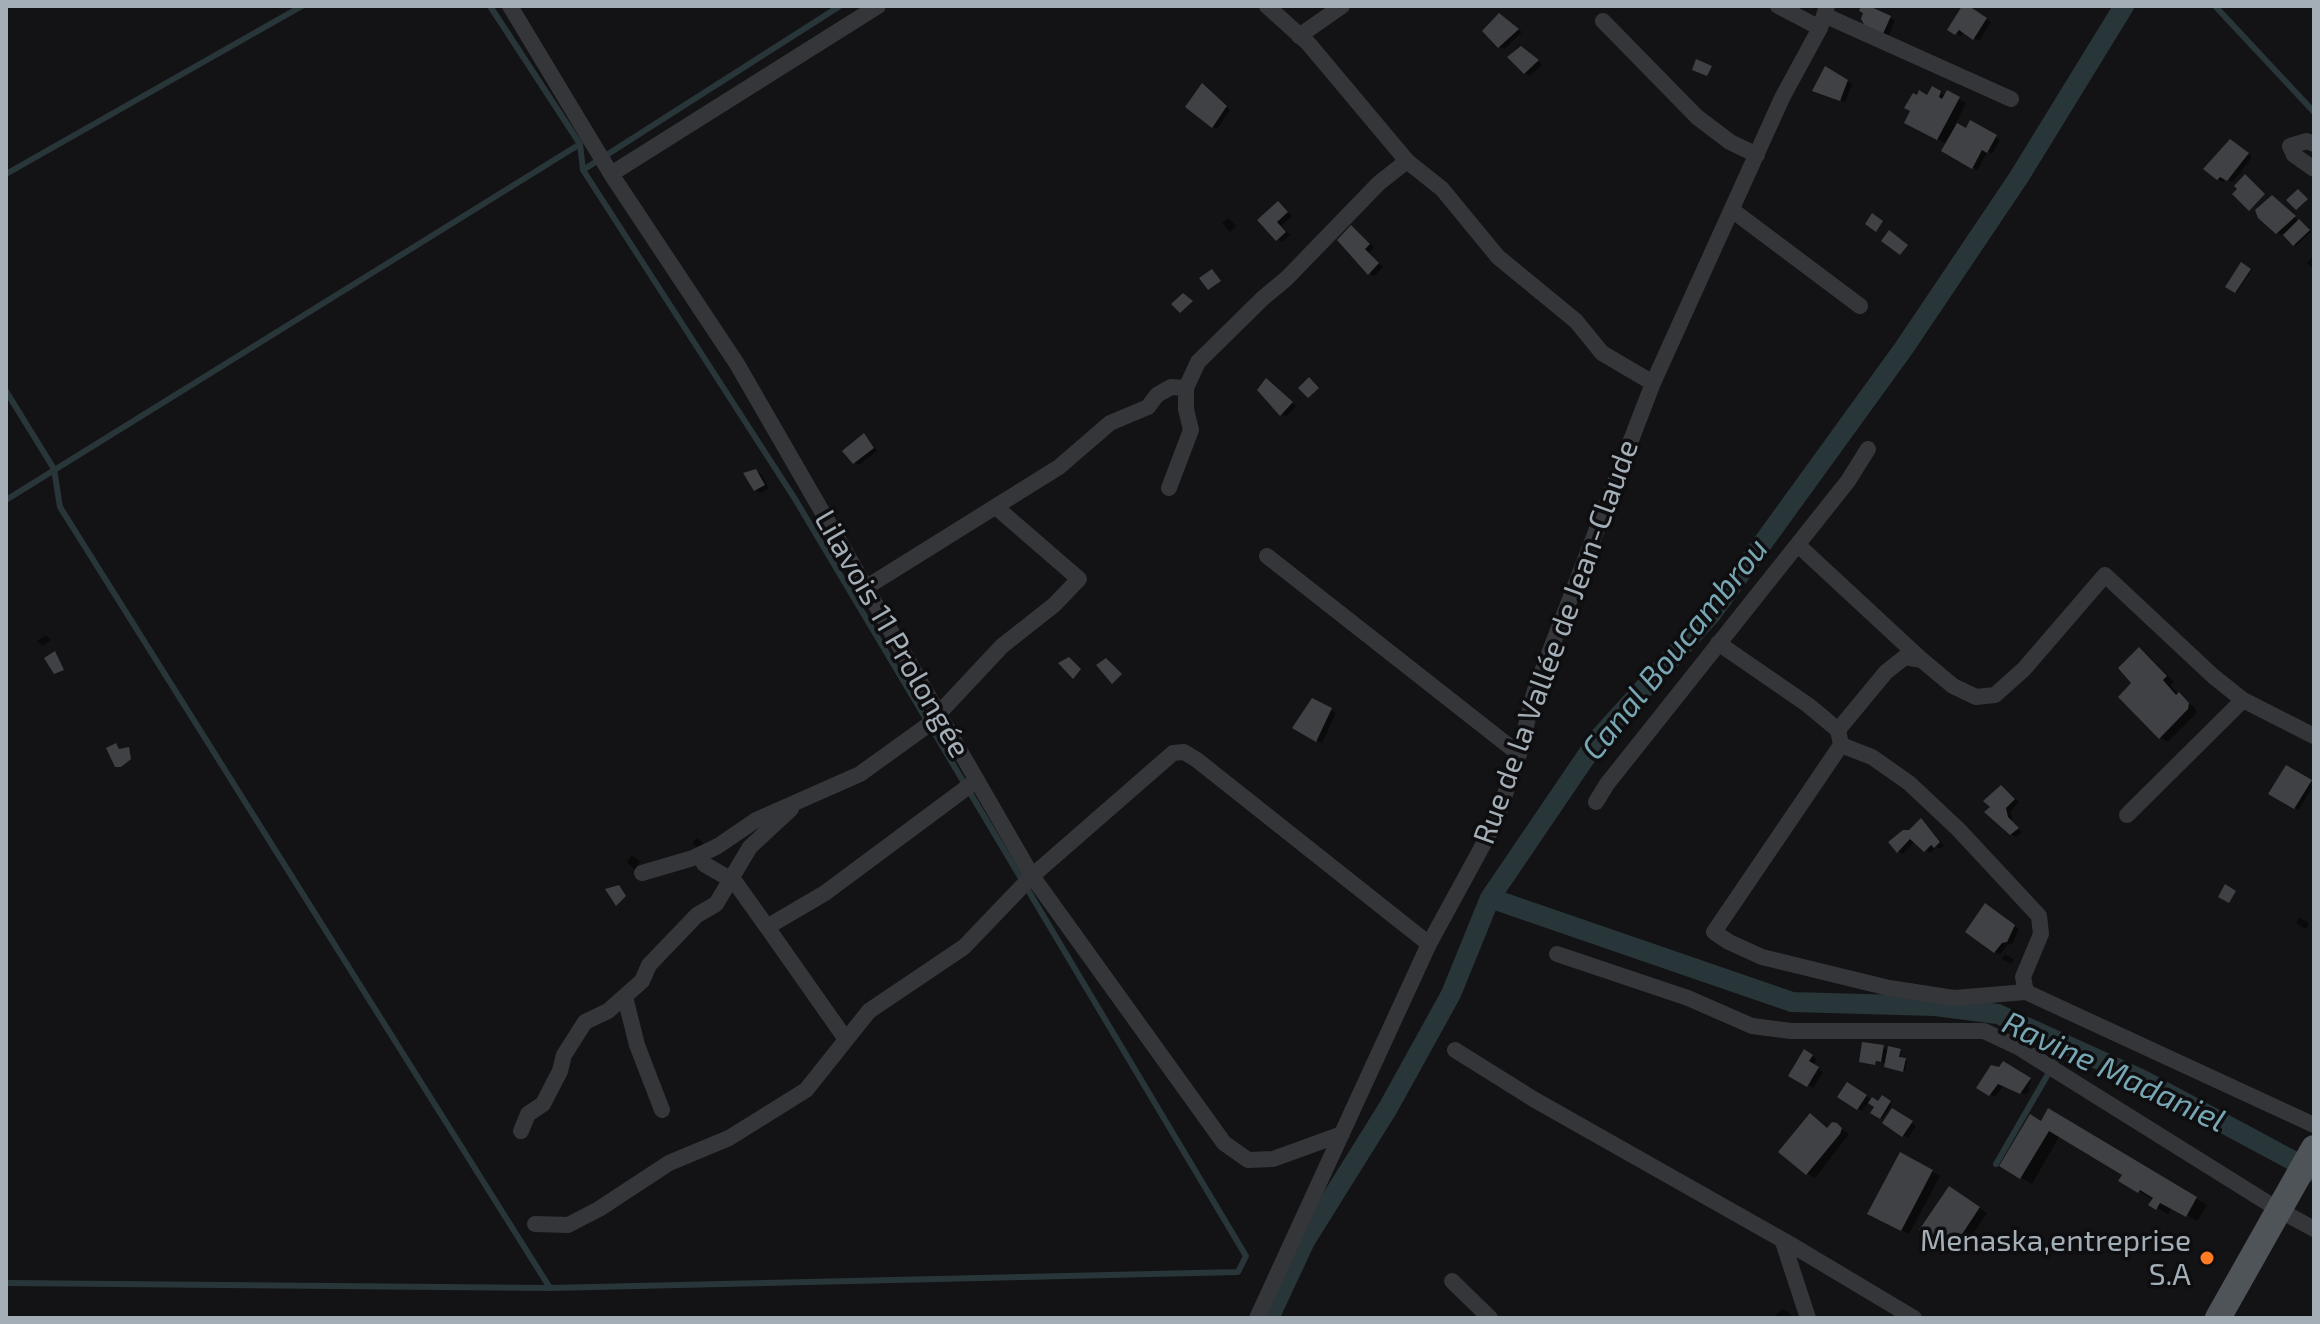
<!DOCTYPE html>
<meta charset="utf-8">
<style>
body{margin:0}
#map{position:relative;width:2320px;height:1324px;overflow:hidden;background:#131315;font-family:"Exo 2",sans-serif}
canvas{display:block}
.frame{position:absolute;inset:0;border:8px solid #a3aeb6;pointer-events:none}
</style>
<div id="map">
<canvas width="2320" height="1324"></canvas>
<div class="frame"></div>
</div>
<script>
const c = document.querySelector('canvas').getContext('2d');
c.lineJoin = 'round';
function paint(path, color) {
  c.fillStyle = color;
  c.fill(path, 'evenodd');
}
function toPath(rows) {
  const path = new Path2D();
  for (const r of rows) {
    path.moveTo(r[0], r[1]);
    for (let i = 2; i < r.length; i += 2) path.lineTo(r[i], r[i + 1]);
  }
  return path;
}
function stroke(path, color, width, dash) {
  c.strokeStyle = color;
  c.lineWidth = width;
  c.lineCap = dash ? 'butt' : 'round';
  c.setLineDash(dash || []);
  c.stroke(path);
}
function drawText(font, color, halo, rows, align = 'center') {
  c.font = font + ' "Exo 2",sans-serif';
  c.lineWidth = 7;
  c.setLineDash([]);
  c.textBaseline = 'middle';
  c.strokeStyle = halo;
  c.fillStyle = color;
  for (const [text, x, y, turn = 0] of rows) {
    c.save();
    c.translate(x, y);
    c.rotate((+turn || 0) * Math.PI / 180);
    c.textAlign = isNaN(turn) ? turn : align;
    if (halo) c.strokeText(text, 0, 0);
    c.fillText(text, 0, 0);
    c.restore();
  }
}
const shadow = toPath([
 [1863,6,1895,20,1888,37,1867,24],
 [1965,6,1991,22,1979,41,1964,32,1961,36,1950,29],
 [1504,19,1522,32,1504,49,1499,46],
 [1527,52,1542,64,1530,76,1525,73],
 [1826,69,1852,84,1845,102,1820,92],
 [1207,88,1230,110,1217,129,1213,127],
 [1933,89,1946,96,1948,93,1966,103,1955,125,1966,131,1971,123,2000,140,1992,154,1988,151,1977,170,1943,150,1947,144,1907,122],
 [2235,145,2252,157,2233,182,2226,178,2223,182,2218,179],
 [2277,201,2311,232,2296,246,2284,233,2282,235,2277,232],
 [1283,207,1292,216,1281,226,1290,235,1282,242,1260,220],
 [1228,218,1236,226,1230,232,1222,223],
 [1352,227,1374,247,1369,253,1383,267,1374,276,1369,273],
 [2314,255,2314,269,2307,263],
 [2242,265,2251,271,2237,292,2228,286],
 [1271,383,1296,406,1286,417,1260,390],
 [865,436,877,451,859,465,854,462],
 [756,471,761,474,769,488,761,493,756,490],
 [46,635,51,640,42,646,37,641],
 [2139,650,2147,654,2174,682,2170,685,2179,695,2196,709,2196,713,2168,742,2160,737,2133,683],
 [1312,701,1336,713,1322,743,1295,728],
 [2287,768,2314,784,2299,810,2271,793],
 [2006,790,2019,802,2011,811,2012,823,2022,832,2016,837,2011,834,1993,807],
 [1922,820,1944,845,1940,849,1936,847,1930,853,1915,841,1903,854,1898,851,1909,832],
 [697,838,705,845,701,851,692,843],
 [632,855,640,862,635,870,627,862],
 [1990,908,2019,929,2012,944,2007,945,2000,955,1967,932],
 [2299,917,2309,923,2306,929,2296,923],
 [2005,954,2014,960,2011,964,2002,959],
 [1883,1047,1889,1051,1890,1048,1902,1052,1900,1059,1907,1061,1905,1071,1888,1067,1887,1063,1864,1061],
 [1805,1052,1817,1059,1813,1066,1823,1072,1813,1088,1791,1075],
 [2004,1063,2031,1081,2028,1087,2030,1089,2026,1095,2004,1085,1995,1097,1979,1087,2011,1074],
 [1847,1084,1878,1104,1882,1098,1892,1104,1882,1119,1873,1113,1877,1106,1869,1101,1862,1111,1839,1096],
 [1892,1110,1916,1126,1908,1138,1885,1123],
 [2049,1111,2207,1205,2197,1221,2172,1207,2168,1214,2151,1204,2154,1200,2121,1181,2125,1174,2060,1135,2032,1184,2001,1166,2042,1123],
 [1810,1116,1829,1130,1836,1125,1849,1134,1815,1178,1807,1173],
 [1900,1155,1940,1176,1909,1234,1869,1213],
 [1957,1193,1987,1213,1960,1254,1952,1249],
 [1782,1309,1787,1311,1793,1318,1772,1318]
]);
const stream = toPath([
 [2215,6,2314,112],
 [583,170,840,6],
 [6,174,302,6],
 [6,391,54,469,60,507,550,1288],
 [6,500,580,144],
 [1996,1164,2066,1043],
 [6,1283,550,1288,1238,1272,1246,1256,795,499,583,170,580,144,490,6]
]);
const canal = toPath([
 [1490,898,1792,1002,1935,1006,1998,1014,2141,1079,2314,1172],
 [1269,1318,1305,1241,1388,1108,1451,994,1490,898,1598,739,1712,613,1904,348,2019,177,2124,6]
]);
const building = toPath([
 [1861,6,1869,6,1891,16,1882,36,1865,26,1861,19,1863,13,1859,11],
 [1962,6,1969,6,1987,18,1973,40,1959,30,1955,35,1947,30],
 [1499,13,1519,29,1498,48,1482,31],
 [1521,46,1539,60,1524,74,1507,57],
 [1696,59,1712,66,1707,76,1692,70],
 [1825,66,1848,80,1840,101,1812,91],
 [1202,83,1227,106,1212,128,1185,107],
 [1932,86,1941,91,1939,97,1942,99,1947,90,1960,97,1937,140,1904,123,1910,111,1904,108,1913,93,1917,95,1919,90,1927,95],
 [1970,120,1997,135,1987,153,1982,150,1972,169,1941,151,1957,123,1966,128],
 [2230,139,2249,153,2227,181,2220,177,2217,180,2203,169],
 [2245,174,2265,194,2249,211,2232,194,2237,189,2234,186],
 [2298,189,2308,199,2296,210,2286,200],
 [2272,195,2296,216,2276,234,2258,218,2255,210],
 [1278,201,1288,212,1277,222,1286,232,1276,241,1257,220],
 [1872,213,1883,221,1876,232,1865,224],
 [2299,219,2310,230,2293,246,2283,235],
 [1351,225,1370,244,1365,249,1379,263,1368,275,1337,240],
 [1889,230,1908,245,1900,255,1881,241],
 [2241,262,2251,269,2235,293,2225,287],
 [1212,269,1221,281,1208,290,1199,278],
 [1183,293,1193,301,1180,313,1171,304],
 [1309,377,1319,388,1308,398,1298,388],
 [1266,378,1293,402,1280,416,1257,390],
 [864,433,874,448,853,464,842,451],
 [756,469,765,485,754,491,743,473],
 [2139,647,2167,676,2163,680,2176,695,2179,692,2189,703,2188,709,2159,739,2118,697,2131,683,2118,668],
 [55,651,64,670,54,674,44,658],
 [1069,657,1081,669,1073,679,1058,663],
 [1106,658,1122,674,1112,684,1096,665],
 [1312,698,1332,708,1316,742,1292,728],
 [116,743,119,749,129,747,131,759,121,767,115,767,106,748],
 [2286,765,2312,780,2294,809,2268,794],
 [2001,785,2015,799,2006,808,2008,817,2019,828,2010,835,1984,812,1990,807,1983,801],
 [1921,818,1940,842,1934,848,1931,845,1924,852,1910,839,1897,853,1888,842,1903,830,1909,830],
 [2225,884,2236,891,2229,903,2218,897],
 [619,885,626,896,616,906,605,889],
 [1985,903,2015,925,2007,942,2002,943,1994,953,1965,932],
 [1862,1042,1884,1045,1881,1062,1876,1061,1875,1065,1859,1062],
 [1888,1046,1901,1049,1899,1057,1906,1058,1903,1072,1884,1067],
 [1804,1049,1813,1055,1809,1061,1819,1067,1807,1087,1788,1076],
 [2003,1061,2031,1078,2020,1094,1998,1084,1989,1096,1976,1088,1991,1065,1999,1067],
 [1847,1082,1867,1095,1857,1110,1837,1097],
 [1882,1095,1891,1101,1880,1119,1870,1113,1874,1107,1868,1103,1872,1097,1878,1101],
 [1892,1108,1913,1121,1902,1137,1882,1123],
 [2048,1108,2197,1197,2186,1217,2160,1203,2156,1210,2148,1205,2153,1198,2140,1190,2138,1193,2118,1181,2122,1175,2049,1131,2020,1179,1999,1166,2030,1114,2041,1121],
 [1810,1113,1827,1128,1832,1122,1837,1123,1842,1128,1840,1134,1806,1175,1778,1152],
 [1900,1152,1933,1170,1901,1231,1867,1214],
 [1949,1186,1980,1207,1951,1251,1919,1230]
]);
const street = toPath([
 [510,6,611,174,737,364,1032,876,1224,1143,1248,1160,1273,1159,1342,1134],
 [1267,6,1308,43,1407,161,1442,189,1498,257,1576,321,1602,353,1653,383],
 [1778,6,1820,28],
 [1824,15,2011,99],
 [1603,21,1697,117,1730,142,1757,155],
 [1299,36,1342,6],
 [2314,144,2307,141,2290,146,2294,155,2314,169],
 [611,174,878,6],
 [1732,210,1860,306],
 [1169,488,1191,430,1186,409,1186,388,1198,362,1263,298,1286,279,1379,183,1407,161],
 [1798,545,1922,660],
 [1267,556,1519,754],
 [865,588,1059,467,1110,423,1148,407,1157,395,1171,387,1186,388],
 [1718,643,1808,705,1838,730,1841,745,1714,932,1729,942,1762,957,1889,988,1954,998,2026,992],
 [1838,730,1886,672,1905,657,1922,660,1953,686,1976,697,1995,695,2024,669,2105,575,2213,676,2243,700,2314,736],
 [1841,745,1872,757,1909,783,1958,829,2039,916,2041,934,2023,977,2026,992,2314,1125],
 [1596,802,1607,784,1848,481,1868,449],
 [2127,815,2243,700],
 [701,854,704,864,735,882,767,927,825,893,977,780],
 [642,873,693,858,718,846,756,820,860,774,928,725,1002,646,1054,605,1079,579,997,508],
 [767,927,845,1038],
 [1557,954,1688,998,1752,1026,1791,1031,1984,1031,2018,1047,2279,1210,2314,1229],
 [625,997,637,1045,662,1110],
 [1455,1050,1535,1100,1795,1247,1914,1318],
 [521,1131,528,1114,543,1104,560,1071,564,1055,585,1022,608,1011,642,981,649,965,697,915,716,904,750,847,791,809],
 [535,1224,568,1225,599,1209,669,1163,729,1138,806,1090,869,1011,964,947,1032,876,1173,753,1184,752,1197,760,1429,944],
 [1783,1242,1808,1318],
 [1452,1281,1490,1318],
 [1257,1318,1429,944,1495,823,1519,754,1535,690,1653,383,1782,98,1820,28,1827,6]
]);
const primary = toPath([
 [2218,1318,2314,1148]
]);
const markers = [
 [2207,1258,8,"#fd7b23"]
];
const streetNames = [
 ["Lilavois 11 Prolongée",892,634,60],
 ["Rue de la Vallée de Jean-Claude",1556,642,-70]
];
const poiNames = [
 ["Menaska,entreprise",2191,1241],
 ["S.A",2191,1275]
];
const waterNames = [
 ["Canal Boucambrou",1675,649,-51],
 ["Ravine Madaniel",2114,1072,25]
];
paint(shadow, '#0007');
stroke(stream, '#283639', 6);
stroke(canal, '#283639', 20);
paint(building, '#3f4145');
stroke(street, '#34363a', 16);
stroke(primary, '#4f5459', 26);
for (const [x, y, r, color] of markers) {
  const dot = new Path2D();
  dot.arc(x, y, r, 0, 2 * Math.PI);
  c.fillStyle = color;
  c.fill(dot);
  stroke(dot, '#0e0e10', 3);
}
drawText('30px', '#a3aeb6', '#0e0e10', streetNames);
drawText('30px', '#a3aeb6', '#0e0e10', poiNames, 'right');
drawText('italic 32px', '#78a7b4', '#0e0e10', waterNames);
</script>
